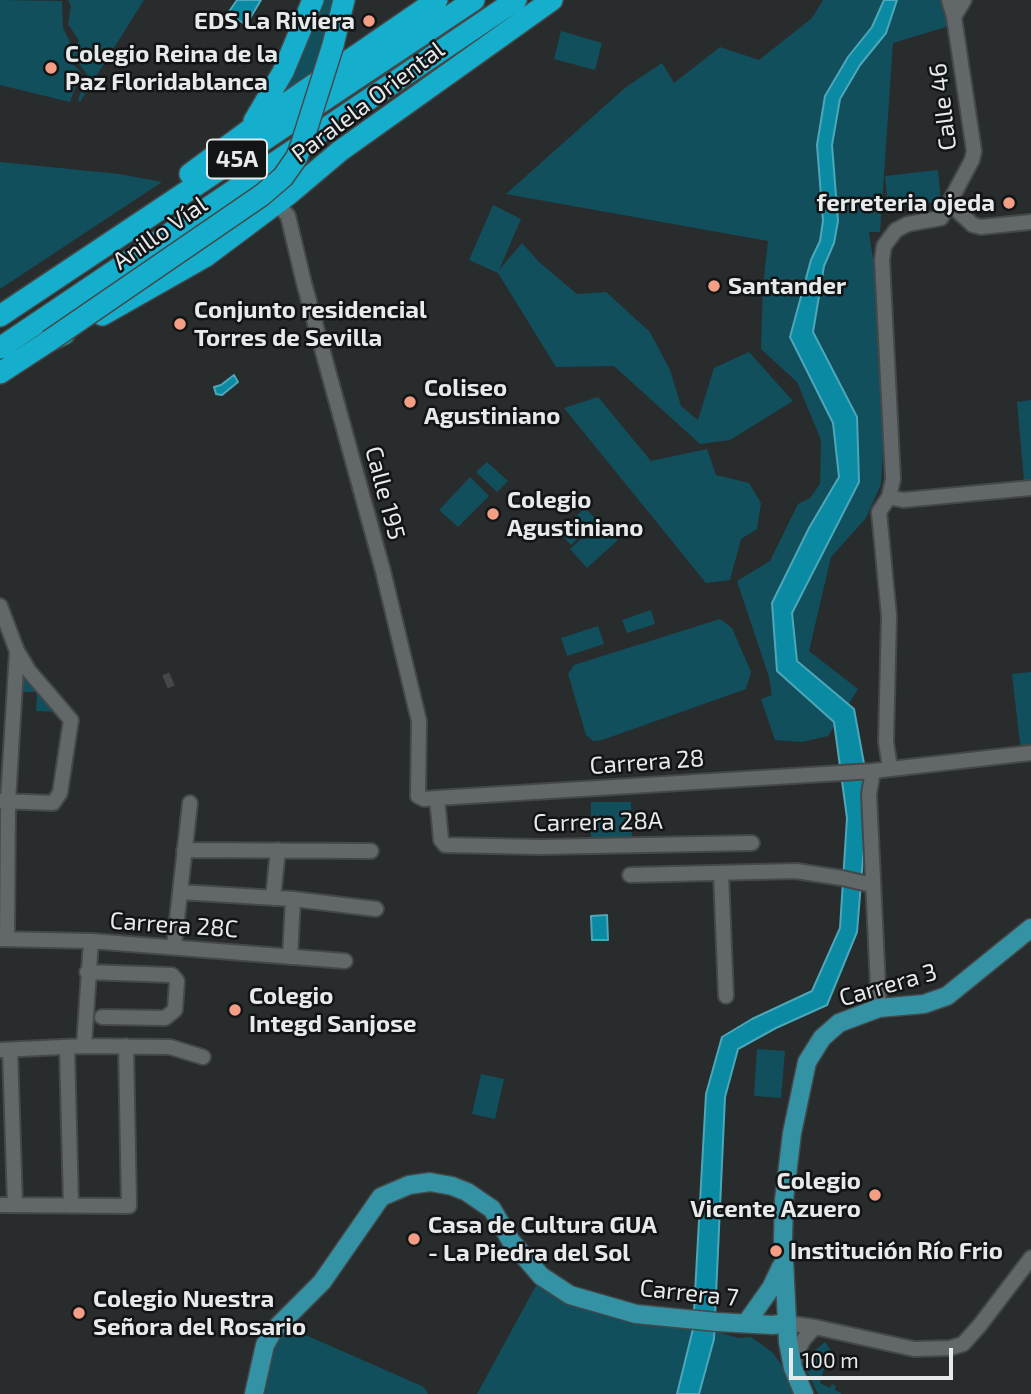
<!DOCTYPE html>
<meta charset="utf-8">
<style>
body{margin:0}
#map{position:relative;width:1031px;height:1394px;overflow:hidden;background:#282c2d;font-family:"Exo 2",sans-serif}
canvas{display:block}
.scale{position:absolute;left:789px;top:1348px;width:164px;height:32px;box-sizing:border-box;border:4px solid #e7eaeb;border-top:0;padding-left:9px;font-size:21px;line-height:24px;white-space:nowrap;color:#e7eaeb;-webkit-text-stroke:5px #121415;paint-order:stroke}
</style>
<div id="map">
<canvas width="1031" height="1394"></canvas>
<div class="scale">100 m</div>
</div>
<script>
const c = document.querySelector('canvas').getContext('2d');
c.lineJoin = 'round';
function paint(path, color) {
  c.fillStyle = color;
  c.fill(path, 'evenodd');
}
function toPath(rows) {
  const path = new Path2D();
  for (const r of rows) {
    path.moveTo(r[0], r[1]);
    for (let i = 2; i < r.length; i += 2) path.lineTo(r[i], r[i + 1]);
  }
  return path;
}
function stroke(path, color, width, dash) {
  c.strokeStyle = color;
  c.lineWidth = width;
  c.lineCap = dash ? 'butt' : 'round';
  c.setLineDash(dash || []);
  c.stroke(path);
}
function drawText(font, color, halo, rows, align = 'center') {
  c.font = font + ' "Exo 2",sans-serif';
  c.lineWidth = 5;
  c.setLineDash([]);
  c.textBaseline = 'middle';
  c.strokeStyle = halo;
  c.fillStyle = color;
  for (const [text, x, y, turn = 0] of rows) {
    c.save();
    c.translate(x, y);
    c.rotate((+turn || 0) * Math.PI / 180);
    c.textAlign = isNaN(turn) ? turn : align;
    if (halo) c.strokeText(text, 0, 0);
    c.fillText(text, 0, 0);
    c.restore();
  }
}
const green = toPath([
 [0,0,62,1,63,28,70,42,66,56,81,73,70,102,0,85],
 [68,0,144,0,80,102,78,100,87,74,73,56,72,51,79,41,68,24,71,6],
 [318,0,338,0,313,76,278,96],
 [823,0,942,0,949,26,893,43,880,232,869,232,877,287,886,398,881,484,866,518,831,557,809,651,858,689,828,736,802,742,775,740,761,699,772,695,769,677,737,581,770,561,798,504,810,498,820,484,821,440,797,382,761,349,763,286,768,241,506,194,626,87,662,63,674,83,720,47,759,60,812,18],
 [561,31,602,43,595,70,554,59],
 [0,162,119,174,162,182,0,289],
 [938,170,941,202,888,208,885,176],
 [493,205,521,219,499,270,522,243,539,262,577,294,606,292,650,332,670,370,681,406,698,420,714,368,749,352,793,401,730,440,700,444,614,366,556,367,498,273,469,260],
 [598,397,651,461,707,449,716,475,749,483,761,503,757,529,741,539,730,580,706,583,564,408],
 [1031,400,1031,480,1024,481,1017,402],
 [487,462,508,481,497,492,476,472],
 [470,477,489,496,458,527,439,510],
 [585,508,597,520,571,545,559,532],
 [601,521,618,540,587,568,570,549],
 [651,610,655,624,627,633,622,620],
 [720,619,732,628,751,672,746,689,602,740,593,741,586,735,568,674,574,665],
 [598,626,604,644,567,656,561,638],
 [13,669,31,676,57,712,36,711,37,692,12,692],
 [1031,672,1031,751,1021,752,1012,674],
 [591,802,631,802,632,841,591,842],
 [757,1049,785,1051,781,1098,754,1096],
 [481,1074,504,1079,495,1119,472,1114],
 [539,1280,567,1303,608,1315,718,1332,738,1338,751,1337,772,1352,789,1375,796,1394,477,1394],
 [285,1326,424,1387,428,1394,264,1394,272,1355],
 [825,1342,832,1352,830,1357,827,1357,820,1383,830,1388,832,1384,836,1386,835,1390,842,1394,818,1394,802,1361]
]);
const water = toPath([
 [237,0,261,0,246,25,228,13,237,0],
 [884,0,897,0,886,33,860,65,840,99,832,145,838,221,834,243,824,266,813,332,857,417,859,482,792,613,797,661,854,709,865,769,866,821,857,932,827,1005,776,1028,738,1049,725,1097,714,1339,699,1394,677,1394,693,1329,706,1094,722,1037,752,1019,812,991,840,928,847,818,834,722,777,671,772,603,809,528,839,477,833,423,790,337,811,260,820,241,823,221,817,145,825,96,848,57,872,27,884,0],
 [234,375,238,382,222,395,216,394,214,387,221,385,234,375],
 [607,915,608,940,592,940,591,916,607,915]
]);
const minorTunnel = toPath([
 [165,682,172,679]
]);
const minor = toPath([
 [954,17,964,0],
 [277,203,288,216,304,283,383,571,419,721,418,796,424,799,437,798,873,771,1031,753],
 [950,204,973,225,981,227,1031,222],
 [889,497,903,500,1031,488],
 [0,606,17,651,8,801,7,939],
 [890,768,886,742,889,616,879,512,889,497,893,479,882,260,884,246,896,230,908,224,941,218,972,160,974,151,954,17,949,0],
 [873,771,869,794,879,1008],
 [437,798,441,840,445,845,540,847,752,843],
 [0,801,53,803,60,793,71,720,29,671,17,651],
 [184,850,371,851],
 [721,874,726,996],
 [630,875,796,871,842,878,872,885],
 [180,892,293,899,376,909],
 [273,898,278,850],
 [0,939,91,941,345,961],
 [174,946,190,803],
 [290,957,293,899],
 [87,972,172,975,177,981,175,1010,165,1018,102,1017],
 [84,1046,91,941],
 [67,1048,71,1206],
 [0,1050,84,1046,170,1047,203,1057],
 [10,1050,15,1205],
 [0,1205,129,1206,126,1046],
 [786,1323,815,1327,914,1349,950,1348,963,1344,980,1325,1031,1258],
 [793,1367,796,1353,804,1339,815,1327]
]);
const major = toPath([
 [749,1319,771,1288,781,1267],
 [254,1394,265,1345,273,1331,322,1282,381,1197,409,1185,430,1182,452,1186,467,1192,492,1209,511,1241,541,1276,570,1295,636,1314,717,1322,773,1325,786,1323],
 [804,1394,793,1368,788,1342,783,1240,784,1200,792,1133,807,1062,822,1038,839,1023,879,1008,924,1004,947,996,1031,928]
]);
const highway = toPath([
 [333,45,344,0],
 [254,121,283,72,313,0],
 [190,174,271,114,437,0],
 [102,315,206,256,289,194,340,151,552,0],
 [0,316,474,0],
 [0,348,516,0],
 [0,373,49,341,64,334]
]);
const highwayBridge = toPath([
 [49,341,262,195,283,177,297,157,302,143,333,45]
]);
const markers = [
 [369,21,7,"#f49e86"],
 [51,68,7,"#f49e86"],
 [1009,203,7,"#f49e86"],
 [714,286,7,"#f49e86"],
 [180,324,7,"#f49e86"],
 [410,402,7,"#f49e86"],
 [493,514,7,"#f49e86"],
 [235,1010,7,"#f49e86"],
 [875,1195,7,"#f49e86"],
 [414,1239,7,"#f49e86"],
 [776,1251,7,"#f49e86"],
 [79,1313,7,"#f49e86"]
];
const shields = [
 [237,159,60]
];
const shieldNames = [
 ["45A",237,159]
];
const poiNames = [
 ["EDS La Riviera",355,21,"right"],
 ["Colegio Reina de la",65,54],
 ["Paz Floridablanca",65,82],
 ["ferreteria ojeda",995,203,"right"],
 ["Santander",728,286],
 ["Conjunto residencial",194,310],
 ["Torres de Sevilla",194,338],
 ["Coliseo",424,388],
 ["Agustiniano",424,416],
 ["Colegio",507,500],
 ["Agustiniano",507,528],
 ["Colegio",249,996],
 ["Integd Sanjose",249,1024],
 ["Colegio",861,1181,"right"],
 ["Vicente Azuero",861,1209,"right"],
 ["Casa de Cultura GUA",428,1225],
 ["- La Piedra del Sol",428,1253],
 ["Institución Río Frio",790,1251],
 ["Colegio Nuestra",93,1299],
 ["Señora del Rosario",93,1327]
];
const streetNames = [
 ["Paralela Oriental",368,102,-37],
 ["Calle 46",943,107,-97],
 ["Anillo Víal",160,233,-35],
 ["Calle 195",385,493,75],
 ["Carrera 28",647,762,-4],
 ["Carrera 28A",598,822,-1],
 ["Carrera 28C",174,925,4],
 ["Carrera 3",888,985,-16],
 ["Carrera 7",689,1293,6]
];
paint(green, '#124f5d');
paint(water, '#0a8aa3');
stroke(water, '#4ca7b9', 2);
stroke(minorTunnel, '#45484a', 14, [14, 7]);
stroke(minor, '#444849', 18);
stroke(major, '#444849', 21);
stroke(highway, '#444849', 24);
stroke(minor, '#626769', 14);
stroke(major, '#3492a5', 18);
stroke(highway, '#15afcd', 21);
stroke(highwayBridge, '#444849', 24, []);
stroke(highwayBridge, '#15afcd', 21);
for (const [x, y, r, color] of markers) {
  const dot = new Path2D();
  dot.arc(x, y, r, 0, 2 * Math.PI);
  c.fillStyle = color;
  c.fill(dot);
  stroke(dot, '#121415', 2.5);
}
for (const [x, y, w] of shields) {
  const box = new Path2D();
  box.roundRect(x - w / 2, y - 19.5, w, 39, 5);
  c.fillStyle = '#121415';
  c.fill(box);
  stroke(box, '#e7eaeb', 2);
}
drawText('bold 23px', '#e7eaeb', null, shieldNames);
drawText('bold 24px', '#e7eaeb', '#121415', poiNames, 'left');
drawText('24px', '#e7eaeb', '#121415', streetNames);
</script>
